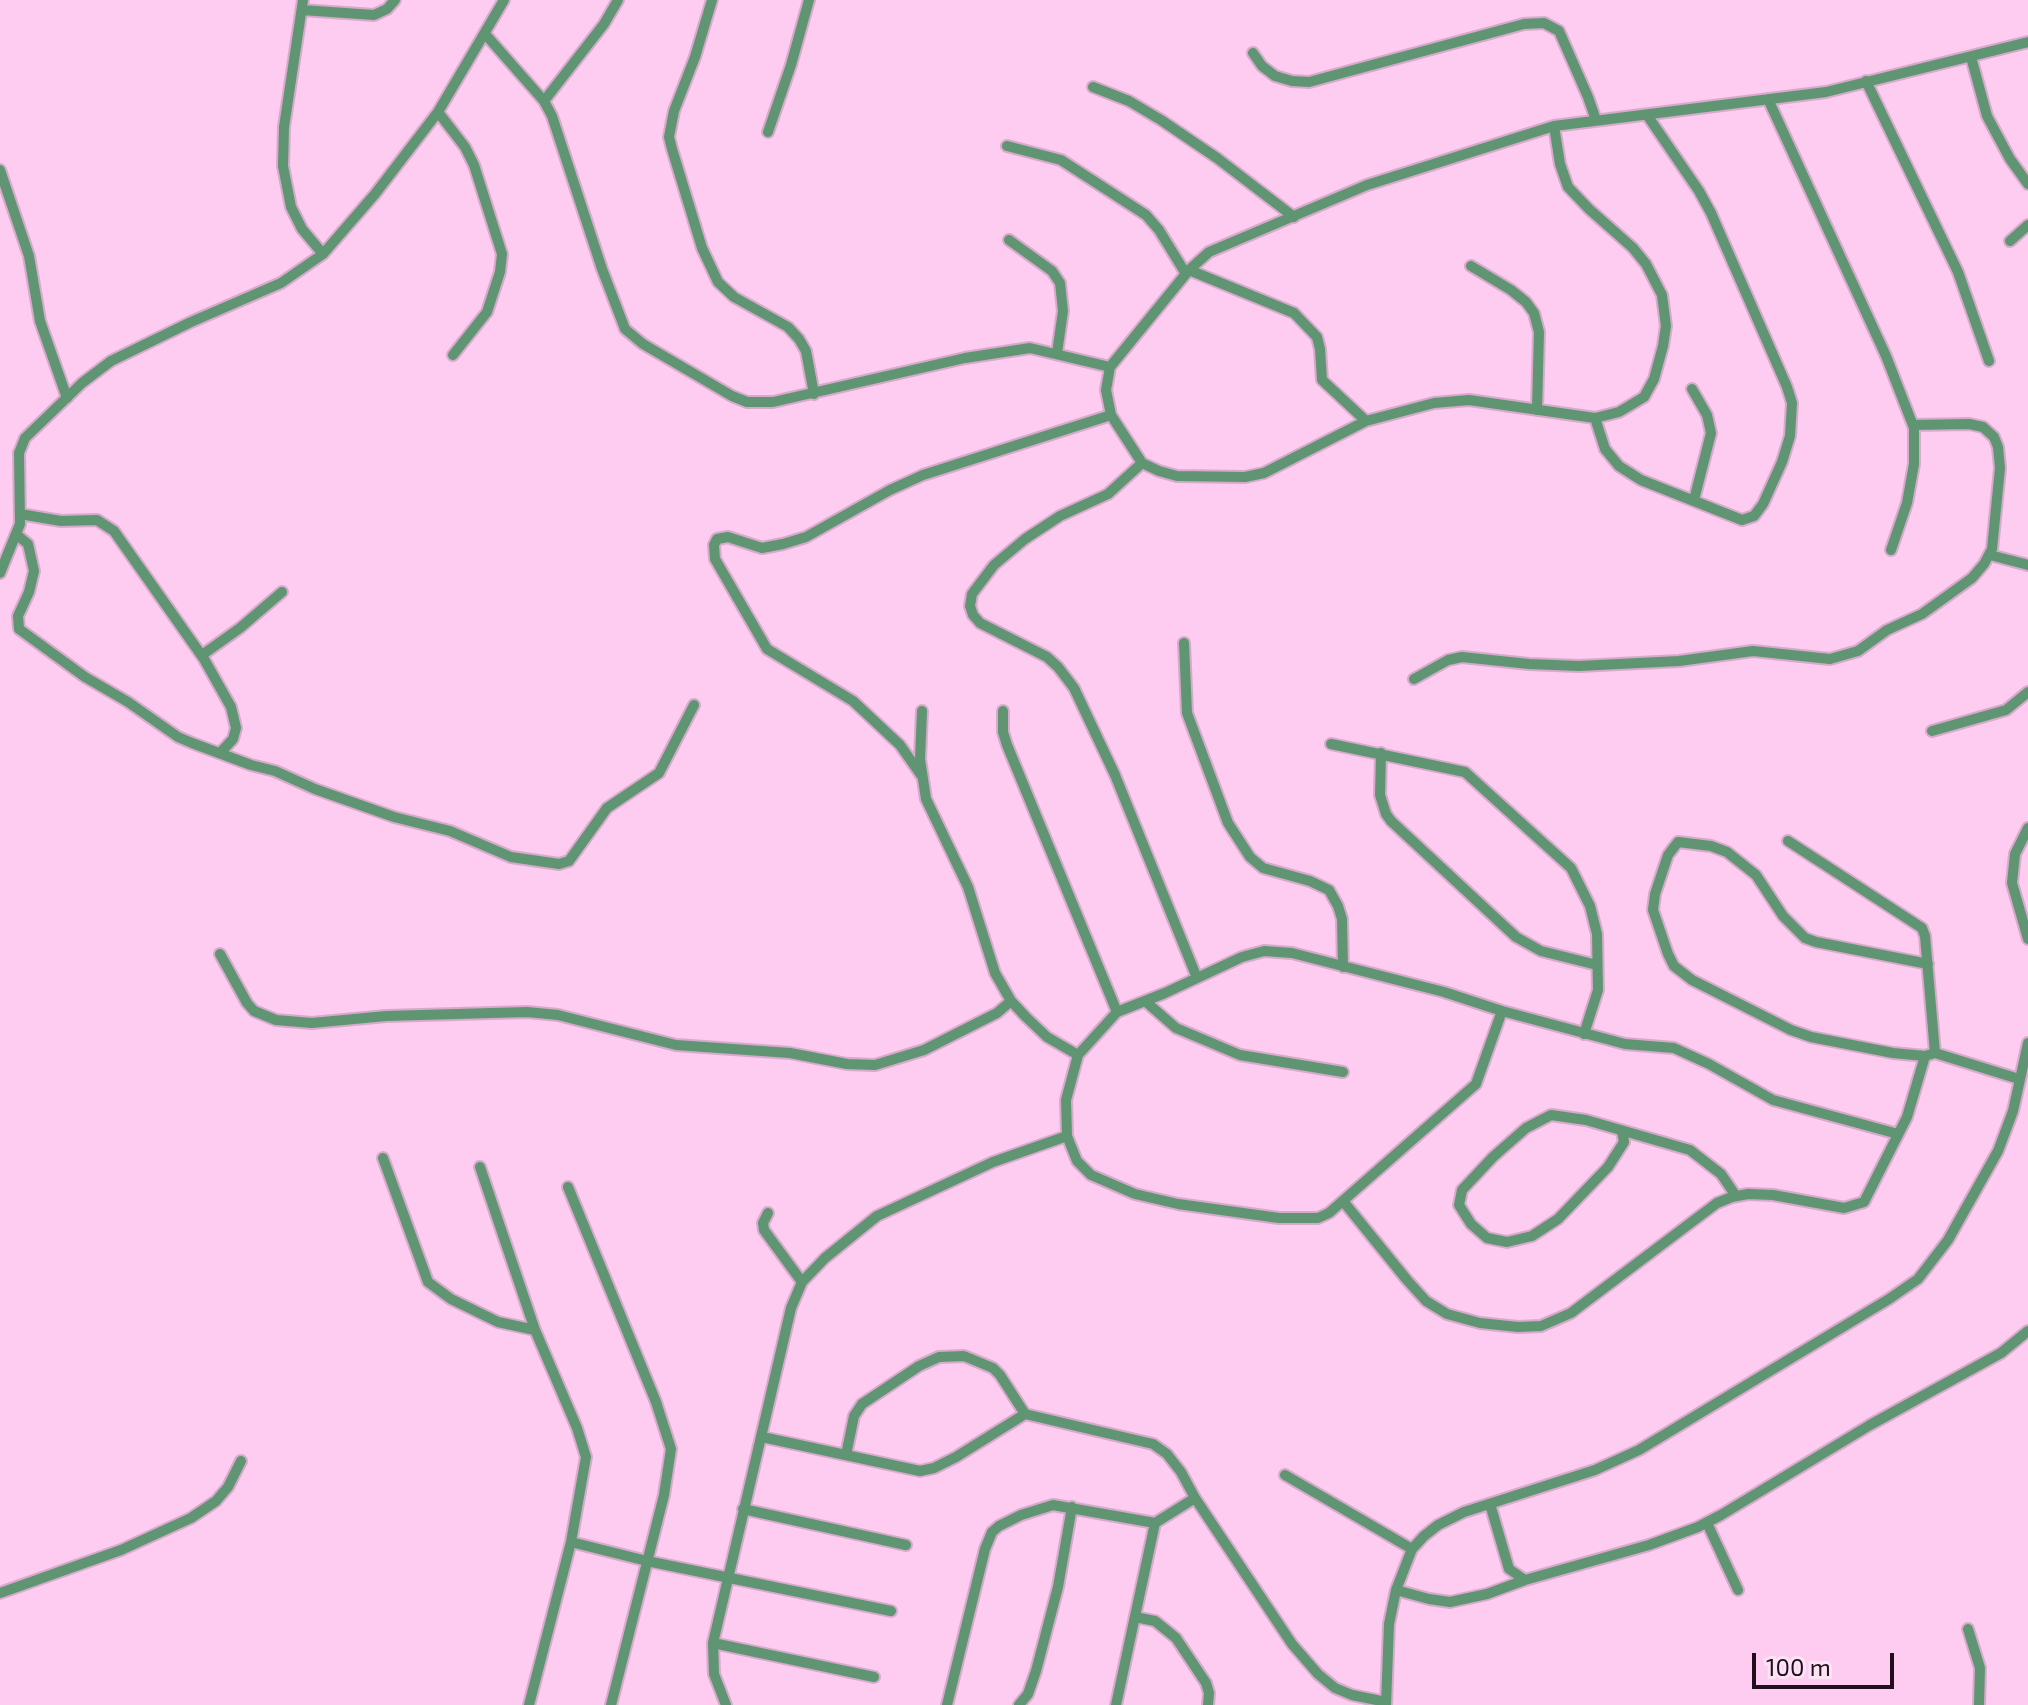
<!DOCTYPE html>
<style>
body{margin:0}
#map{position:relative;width:2028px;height:1705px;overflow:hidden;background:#fdccf0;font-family:"Exo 2",sans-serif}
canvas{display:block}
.scale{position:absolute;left:1752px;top:1653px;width:142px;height:36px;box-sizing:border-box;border:4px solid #230e1e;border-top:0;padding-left:10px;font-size:24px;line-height:28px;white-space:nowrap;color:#230e1e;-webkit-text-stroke:6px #fbe2f4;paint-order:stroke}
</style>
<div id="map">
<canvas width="2028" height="1705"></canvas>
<div class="scale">100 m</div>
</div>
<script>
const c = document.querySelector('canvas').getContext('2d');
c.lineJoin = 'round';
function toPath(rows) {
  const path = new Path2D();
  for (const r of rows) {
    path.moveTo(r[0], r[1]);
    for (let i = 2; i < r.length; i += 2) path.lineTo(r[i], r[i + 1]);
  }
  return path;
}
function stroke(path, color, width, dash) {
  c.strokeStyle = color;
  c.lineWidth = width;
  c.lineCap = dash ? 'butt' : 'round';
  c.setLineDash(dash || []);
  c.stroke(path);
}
const minor = toPath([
 [303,0,284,127,283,166,291,207,302,229,323,254],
 [712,0,695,57,674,111,669,137,672,149,702,248,718,282,734,297,788,327,799,339,806,351,814,394],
 [302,10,374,15,387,9,395,0],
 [486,35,544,101,552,116,602,269,625,329,643,344,732,396,747,402,773,402,965,358,1030,348,1110,367],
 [1253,53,1262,66,1275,76,1292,81,1309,82,1524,24,1544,23,1559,31,1588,97,1596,120],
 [1971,57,1987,116,2010,159,2028,184],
 [1866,81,1958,272,1989,361],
 [1093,87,1129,101,1161,120,1217,158,1294,217],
 [1768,99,1886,356,1914,428,1914,464,1907,503,1891,550],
 [544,101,604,24,618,0],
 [438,112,465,147,474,165,502,254,500,272,487,312,453,355],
 [1554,126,1560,164,1568,187,1589,209,1633,248,1646,264,1662,295,1666,326,1663,346,1654,379,1644,397,1619,412,1595,418,1469,400,1434,403,1366,421,1264,473,1245,477,1177,476,1159,471,1142,463,1111,415,1106,390,1110,367,1189,270,1209,252,1367,185,1554,126,1826,92,2028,42],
 [768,132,791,65,809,0],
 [1007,146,1061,160,1146,215,1159,230,1186,274],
 [0,170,29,256,40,321,67,398],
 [1009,240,1052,271,1060,283,1063,311,1057,353],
 [2010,241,2028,225],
 [1471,266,1511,290,1526,302,1534,313,1539,332,1537,410],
 [1189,270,1294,313,1317,337,1320,349,1322,380,1366,421],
 [1692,389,1707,415,1711,433,1694,500],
 [1595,418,1605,449,1619,466,1641,480,1742,520,1754,516,1763,504,1782,462,1790,436,1792,403,1787,387,1711,213,1699,191,1647,115],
 [1142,463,1108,494,1060,516,1025,539,994,565,972,594,970,606,973,615,980,623,1047,657,1058,667,1074,688,1115,775,1197,978],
 [20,514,61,521,97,520,114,531,204,659,231,707,236,728,233,739,221,752],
 [17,535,28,544,34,571,29,592,18,616,19,629,85,677,128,702,178,737,192,743,251,765,275,771,315,789,394,817,450,831,511,857,559,864,569,861,607,808,659,773,694,705],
 [1990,555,2028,565],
 [0,573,20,524,19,453,25,438,82,383,111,361,191,322,281,283,323,254,375,194,438,112,504,0],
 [1184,643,1187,713,1228,823,1250,857,1263,868,1310,881,1329,890,1338,906,1342,919,1343,967],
 [202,655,240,628,282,592],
 [1414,679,1448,660,1462,657,1529,664,1579,666,1679,661,1753,651,1830,659,1858,651,1887,630,1922,614,1972,578,1984,564,1992,549,2000,468,1998,447,1994,437,1983,427,1969,424,1913,425],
 [922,711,920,759,926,799,968,887,995,973,1011,1001,1026,1017,1047,1037,1078,1055],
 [1003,711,1003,732,1007,745,1117,1012],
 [1932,731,2006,710,2028,692],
 [1331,744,1465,772,1571,868,1590,906,1597,934,1598,990,1584,1034],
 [1381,753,1380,795,1386,814,1391,821,1516,937,1541,951,1597,965],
 [921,775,900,745,853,701,767,649,715,559,714,545,717,539,728,537,762,548,783,544,806,537,890,490,923,475,1111,415],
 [2028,828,2015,854,2012,883,2028,939],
 [1788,841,1922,928,1925,936,1935,1053],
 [220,954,247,1003,254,1011,276,1020,312,1023,386,1016,527,1012,558,1015,676,1045,790,1053,847,1064,875,1065,924,1050,997,1013,1011,1001],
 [1145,1001,1176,1028,1240,1055,1343,1072],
 [1502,1011,1476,1084,1329,1213,1318,1218,1279,1218,1178,1204,1135,1194,1091,1175,1077,1161,1067,1136,1066,1100,1078,1055,1117,1012,1165,993,1242,957,1264,951,1292,953,1444,992,1502,1011,1625,1044,1674,1048,1709,1064,1773,1100,1898,1134],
 [1925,1056,1893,1053,1811,1037,1791,1030,1692,980,1674,966,1668,954,1653,910,1655,894,1668,855,1678,842,1711,846,1727,852,1756,875,1783,916,1805,938,1816,942,1928,964],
 [1622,1131,1624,1142,1608,1167,1558,1219,1532,1236,1507,1242,1487,1238,1471,1224,1459,1205,1462,1190,1493,1157,1526,1128,1551,1115,1586,1120,1690,1150,1721,1174,1736,1196],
 [383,1158,428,1282,451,1299,498,1322,535,1330],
 [480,1167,535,1330,577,1428,586,1457,571,1542,529,1705],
 [568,1187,656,1402,671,1449,664,1495,611,1705],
 [1343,1201,1407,1280,1426,1301,1447,1314,1480,1323,1518,1327,1541,1326,1571,1313,1717,1203,1732,1197,1748,1194,1773,1195,1844,1208,1864,1202,1907,1117,1925,1056,1935,1053,2019,1079],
 [768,1213,763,1223,764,1230,802,1282],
 [762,1437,920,1471,934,1468,956,1457,1025,1414,1153,1444,1167,1454,1181,1472,1195,1498,1292,1644,1318,1674,1335,1688,1352,1695,1386,1702],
 [846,1455,854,1416,862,1404,919,1366,939,1357,964,1356,993,1368,1000,1375,1025,1414],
 [1285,1475,1412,1549],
 [1490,1504,1509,1569,1525,1580,1649,1545,1698,1527,1721,1515,1870,1425,2001,1353,2028,1331],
 [743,1509,906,1545],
 [1707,1523,1738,1590],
 [571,1542,647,1561,891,1611],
 [1396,1590,1429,1599,1450,1602,1487,1594,1525,1580],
 [0,1593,121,1550,191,1518,216,1501,228,1487,241,1461],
 [1135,1617,1155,1621,1176,1638,1206,1683,1209,1693,1208,1705],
 [1968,1629,1980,1668,1979,1705],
 [713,1643,874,1677],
 [726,1705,714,1674,713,1643,791,1308,802,1282,825,1258,877,1216,993,1162,1067,1136],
 [947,1705,985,1549,992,1532,999,1526,1021,1515,1053,1505,1155,1523],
 [1019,1705,1028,1694,1036,1671,1058,1587,1072,1507],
 [1116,1705,1155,1523,1195,1498],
 [1386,1705,1389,1624,1396,1590,1412,1549,1424,1536,1438,1525,1464,1512,1595,1470,1639,1450,1889,1299,1918,1279,1948,1240,1998,1151,2013,1111,2028,1043]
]);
stroke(minor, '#d6aaca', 14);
stroke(minor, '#609574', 10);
</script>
